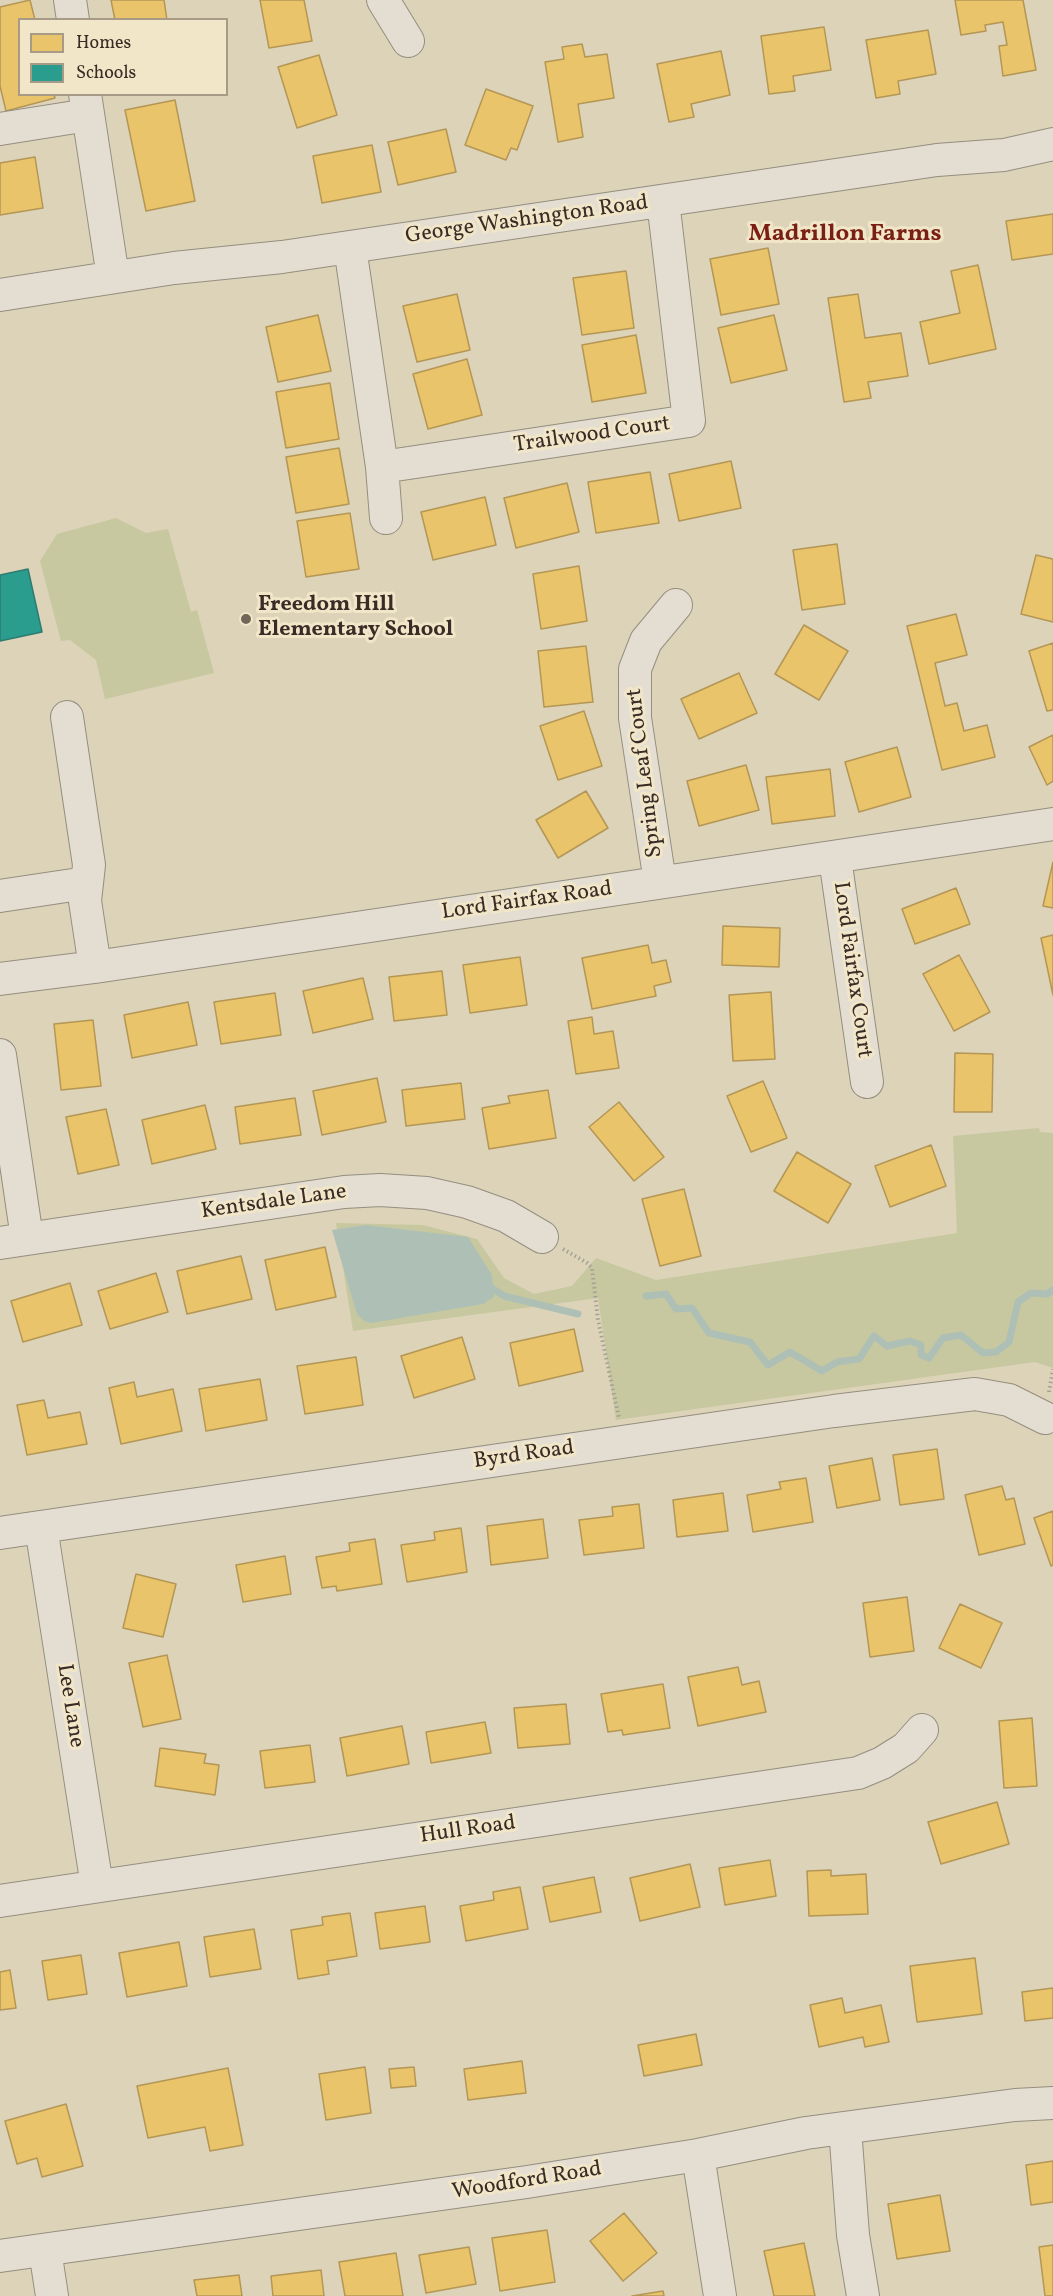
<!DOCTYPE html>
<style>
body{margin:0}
#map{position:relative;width:1053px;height:2296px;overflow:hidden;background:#dcd3b9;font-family:Vollkorn,serif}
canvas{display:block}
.legend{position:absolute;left:18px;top:18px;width:210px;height:78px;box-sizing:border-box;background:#f1e6c8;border:2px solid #a79b87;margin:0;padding:8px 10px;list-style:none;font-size:18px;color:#392b25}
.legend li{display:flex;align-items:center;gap:12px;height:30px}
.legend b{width:30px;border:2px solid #a79b87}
</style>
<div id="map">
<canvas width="1053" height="2296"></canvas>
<ul class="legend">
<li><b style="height:16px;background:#e9c46a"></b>Homes</li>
<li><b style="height:16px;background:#2a9d8f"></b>Schools</li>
</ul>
</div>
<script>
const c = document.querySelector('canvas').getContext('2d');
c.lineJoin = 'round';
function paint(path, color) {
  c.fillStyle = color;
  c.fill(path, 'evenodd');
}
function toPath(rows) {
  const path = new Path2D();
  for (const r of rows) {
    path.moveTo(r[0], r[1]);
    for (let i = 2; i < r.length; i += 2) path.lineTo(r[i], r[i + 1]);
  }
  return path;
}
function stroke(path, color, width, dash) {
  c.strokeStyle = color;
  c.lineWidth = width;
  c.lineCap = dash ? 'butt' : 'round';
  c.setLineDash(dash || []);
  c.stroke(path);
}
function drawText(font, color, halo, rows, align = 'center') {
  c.font = font + ' Vollkorn,serif';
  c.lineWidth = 6;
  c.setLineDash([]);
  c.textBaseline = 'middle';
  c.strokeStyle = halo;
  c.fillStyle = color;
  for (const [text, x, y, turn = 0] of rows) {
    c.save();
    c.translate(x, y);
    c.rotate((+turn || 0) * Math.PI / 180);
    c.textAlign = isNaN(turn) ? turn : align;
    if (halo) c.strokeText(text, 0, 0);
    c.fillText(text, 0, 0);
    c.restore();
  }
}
const green = toPath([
 [116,518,146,533,168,529,191,612,197,610,214,673,105,699,96,660,70,640,61,641,40,561,57,534],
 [1039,1128,1040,1132,1053,1133,1053,1368,1035,1362,616,1420,598,1298,353,1331,336,1223,423,1225,477,1239,504,1278,534,1294,572,1286,596,1258,656,1280,957,1233,953,1136]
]);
const water = toPath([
 [366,1225,468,1237,492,1275,494,1297,483,1304,371,1323,364,1321,357,1314,332,1230]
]);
const homes = toPath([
 [30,0,35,20,20,20,20,94,54,94,55,98,6,111,0,86,0,7,30,0],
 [111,0,164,0,167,20,115,20,111,0],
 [260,0,304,0,312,41,269,48,260,0],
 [955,0,1023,0,1036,70,1003,76,999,46,1007,45,1003,22,985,25,986,31,961,35,955,0],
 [824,27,831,70,793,76,795,91,769,94,761,36,824,27],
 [928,30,936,74,898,81,900,94,876,98,866,40,928,30],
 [582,44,585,57,607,54,614,98,578,104,583,137,558,142,545,62,564,59,562,47,582,44],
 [721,51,730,95,691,104,694,117,669,122,657,64,721,51],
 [319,55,337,115,297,128,278,67,319,55],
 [486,89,533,106,517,150,511,148,506,160,465,145,486,89],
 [175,100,195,201,146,211,125,110,175,100],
 [446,129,456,172,398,185,388,142,446,129],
 [372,145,381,192,322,203,313,156,372,145],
 [35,157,43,208,0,215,0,163,35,157],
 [1053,214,1053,254,1012,260,1006,221,1053,214],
 [768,248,779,304,721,315,710,259,768,248],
 [978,265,996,349,929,364,920,322,960,313,951,271,978,265],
 [626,271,634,328,582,335,573,278,626,271],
 [457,294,470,350,417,362,403,306,457,294],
 [858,294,865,338,901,333,908,376,868,382,871,398,844,402,828,298,858,294],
 [318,315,331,371,278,382,266,327,318,315],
 [774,315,787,370,731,383,718,328,774,315],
 [636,335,646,393,592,402,582,345,636,335],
 [467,359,482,415,428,429,413,374,467,359],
 [330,383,339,439,286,448,276,392,330,383],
 [339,448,349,504,296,513,286,457,339,448],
 [731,461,741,508,679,521,669,474,731,461],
 [650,472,659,523,596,533,588,482,650,472],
 [567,483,579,532,516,548,504,498,567,483],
 [485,497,496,545,433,560,421,512,485,497],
 [350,513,359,569,306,577,297,521,350,513],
 [837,544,845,604,802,610,793,550,837,544],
 [1036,555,1053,559,1053,622,1021,614,1036,555],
 [579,566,587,621,541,629,533,574,579,566],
 [956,614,967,655,935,663,945,706,957,703,964,731,987,725,995,757,942,770,907,626,956,614],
 [804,625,848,651,819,700,775,674,804,625],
 [1053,643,1053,710,1047,711,1029,651,1053,643],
 [586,646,593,702,544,707,538,651,586,646],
 [739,673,757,713,699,739,681,699,739,673],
 [584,711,602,766,558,780,540,726,584,711],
 [1053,735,1053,781,1047,785,1029,747,1053,735],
 [897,747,911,797,859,812,845,762,897,747],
 [746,765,759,810,699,826,687,781,746,765],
 [830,769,835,816,772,824,766,777,830,769],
 [586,791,608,828,558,858,536,820,586,791],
 [1053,862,1053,908,1043,906,1053,862],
 [956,888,970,924,915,944,902,909,956,888],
 [723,926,780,928,779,967,722,965,723,926],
 [1053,935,1053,995,1041,938,1053,935],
 [648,945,652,963,666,960,671,982,654,986,656,996,592,1009,582,958,648,945],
 [959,955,990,1012,954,1031,923,974,959,955],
 [520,957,527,1005,470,1013,463,965,520,957],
 [442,971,447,1015,394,1021,389,977,442,971],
 [363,978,373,1019,313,1033,303,991,363,978],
 [771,992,775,1059,733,1061,729,995,771,992],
 [275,993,281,1035,221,1044,214,1002,275,993],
 [188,1002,197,1045,132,1058,124,1015,188,1002],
 [592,1017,594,1034,613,1031,619,1068,576,1074,568,1021,592,1017],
 [93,1020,101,1086,61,1090,54,1024,93,1020],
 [955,1053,993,1054,992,1112,954,1112,955,1053],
 [377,1078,386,1122,322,1135,313,1091,377,1078],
 [763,1081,787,1138,751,1152,727,1096,763,1081],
 [461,1083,465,1119,406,1126,402,1090,461,1083],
 [548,1090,556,1138,489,1149,482,1108,510,1103,508,1096,548,1090],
 [295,1098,301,1135,240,1144,235,1107,295,1098],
 [619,1102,664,1157,634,1181,589,1127,619,1102],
 [205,1105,216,1149,152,1164,142,1120,205,1105],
 [106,1109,119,1165,78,1174,66,1117,106,1109],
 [931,1145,946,1186,890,1207,875,1166,931,1145],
 [797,1152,851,1184,828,1223,774,1191,797,1152],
 [684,1189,701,1256,660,1266,642,1199,684,1189],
 [325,1247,336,1297,276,1310,265,1260,325,1247],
 [241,1256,252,1299,187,1314,177,1271,241,1256],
 [156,1273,168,1312,110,1329,98,1291,156,1273],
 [70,1283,82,1325,23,1342,11,1301,70,1283],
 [574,1329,583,1371,519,1386,510,1343,574,1329],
 [462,1337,475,1379,414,1398,401,1356,462,1337],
 [356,1357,363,1405,305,1414,297,1366,356,1357],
 [260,1379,267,1420,206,1431,199,1389,260,1379],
 [134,1382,137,1397,173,1389,182,1431,121,1444,109,1388,134,1382],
 [44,1400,48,1418,80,1412,87,1444,27,1455,17,1405,44,1400],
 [937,1449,944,1499,900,1505,893,1455,937,1449],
 [872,1458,880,1500,837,1508,829,1466,872,1458],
 [806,1478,813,1522,753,1532,747,1495,781,1489,779,1482,806,1478],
 [1002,1486,1006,1500,1014,1498,1025,1544,979,1555,965,1495,1002,1486],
 [723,1493,728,1531,677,1537,673,1500,723,1493],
 [639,1504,644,1548,584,1555,579,1520,613,1516,612,1507,639,1504],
 [1053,1511,1053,1565,1051,1566,1034,1518,1053,1511],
 [543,1519,548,1558,491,1565,487,1526,543,1519],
 [461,1528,467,1572,407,1582,401,1545,435,1540,434,1532,461,1528],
 [375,1539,382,1584,337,1591,336,1586,322,1588,316,1557,350,1551,349,1543,375,1539],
 [285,1556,291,1594,243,1602,236,1565,285,1556],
 [136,1574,176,1584,163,1637,123,1628,136,1574],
 [907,1597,914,1651,870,1657,863,1603,907,1597],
 [960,1604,1002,1623,981,1668,939,1648,960,1604],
 [167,1655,181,1719,143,1727,129,1663,167,1655],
 [738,1667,742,1685,759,1681,766,1712,698,1726,688,1677,738,1667],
 [663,1684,670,1728,623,1735,622,1730,608,1732,601,1694,663,1684],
 [566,1704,570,1744,518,1748,514,1708,566,1704],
 [1032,1718,1037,1786,1004,1788,999,1721,1032,1718],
 [485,1722,491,1753,431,1763,426,1732,485,1722],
 [402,1726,409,1764,347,1776,340,1738,402,1726],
 [310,1745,315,1782,265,1788,260,1751,310,1745],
 [160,1748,206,1754,204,1763,219,1765,215,1795,155,1786,160,1748],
 [997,1802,1009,1844,941,1864,928,1822,997,1802],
 [770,1860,776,1896,725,1905,719,1868,770,1860],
 [690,1864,700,1907,640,1921,630,1878,690,1864],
 [831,1870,831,1876,866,1874,868,1914,809,1916,807,1871,831,1870],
 [594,1877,601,1912,550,1922,543,1887,594,1877],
 [520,1887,528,1929,466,1941,460,1906,494,1900,493,1892,520,1887],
 [425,1906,430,1942,380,1949,375,1913,425,1906],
 [350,1913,357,1956,327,1961,329,1974,298,1979,291,1930,323,1925,322,1917,350,1913],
 [254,1929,261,1969,210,1977,204,1937,254,1929],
 [179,1942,187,1986,127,1997,119,1953,179,1942],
 [81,1955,87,1994,48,2000,42,1961,81,1955],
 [975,1958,982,2014,917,2022,910,1966,975,1958],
 [10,1970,16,2008,0,2010,0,1972,10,1970],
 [1053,1988,1053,2018,1025,2021,1022,1992,1053,1988],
 [842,1998,845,2013,881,2005,889,2042,865,2047,863,2037,819,2047,810,2005,842,1998],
 [696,2034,702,2065,644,2076,638,2045,696,2034],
 [522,2061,526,2093,468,2100,464,2069,522,2061],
 [365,2067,371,2113,326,2120,319,2074,365,2067],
 [414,2067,416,2086,391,2088,389,2069,414,2067],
 [228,2068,243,2145,210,2151,205,2127,148,2138,137,2086,228,2068],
 [66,2104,83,2166,42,2177,37,2158,17,2164,5,2121,66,2104],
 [1053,2161,1053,2202,1031,2205,1026,2165,1053,2161],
 [940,2195,950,2251,897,2259,888,2204,940,2195],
 [624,2213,657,2253,623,2281,590,2241,624,2213],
 [547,2230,555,2282,500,2291,492,2238,547,2230],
 [804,2243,815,2296,774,2296,764,2251,804,2243],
 [1053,2245,1053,2296,1045,2296,1039,2247,1053,2245],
 [469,2247,476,2284,426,2293,419,2255,469,2247],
 [396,2253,403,2296,345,2296,339,2262,396,2253],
 [321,2270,324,2296,273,2296,271,2276,321,2270],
 [239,2275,242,2296,197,2296,194,2280,239,2275],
 [663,2291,664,2296,632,2296,663,2291]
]);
const schools = toPath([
 [28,569,42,632,0,641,0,575,28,569]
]);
const stream = toPath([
 [487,1285,504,1296,578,1314],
 [646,1296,666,1294,676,1309,692,1308,709,1333,750,1342,768,1365,790,1352,822,1371,837,1362,859,1359,874,1336,887,1346,910,1341,921,1345,921,1355,929,1358,943,1338,961,1335,983,1353,996,1352,1009,1342,1018,1302,1031,1293,1047,1294,1053,1290]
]);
const path = toPath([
 [563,1249,587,1263,592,1268,598,1320,619,1418],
 [1049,1392,1053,1369]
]);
const minor = toPath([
 [70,0,73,20],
 [383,0,408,41],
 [85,94,113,277],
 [0,129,88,115],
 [350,247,382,467,386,518],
 [0,295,174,268,282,257,937,160,1004,155,1053,144],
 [382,467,689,421,663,201],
 [67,717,89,865,85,901,95,967],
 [835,858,867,1082],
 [660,882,635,718,635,669,646,641,676,605],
 [0,896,86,883],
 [0,979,95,967,1053,824],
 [0,1055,27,1238],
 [0,1243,344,1192,380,1190,427,1193,467,1202,506,1216,542,1237],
 [41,1527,97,1886],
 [0,1533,834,1411,975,1394,1009,1400,1045,1418],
 [0,1901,858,1773,882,1763,906,1748,922,1730],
 [845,2128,853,2235,863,2296],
 [698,2155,720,2296],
 [45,2250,52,2296],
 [0,2256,527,2182,698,2155,806,2133,1015,2105,1053,2103]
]);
const markers = [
 [246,619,6,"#726659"]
];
const streetNames = [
 ["George Washington Road",527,221,-8],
 ["Trailwood Court",592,436,-8],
 ["Spring Leaf Court",646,773,-97],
 ["Lord Fairfax Road",527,902,-8],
 ["Lord Fairfax Court",851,970,82],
 ["Kentsdale Lane",274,1203,-8],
 ["Byrd Road",524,1456,-8],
 ["Lee Lane",69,1706,81],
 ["Hull Road",468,1831,-8],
 ["Woodford Road",527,2182,-9]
];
const poiNames = [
 ["Freedom Hill",258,606],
 ["Elementary School",258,631]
];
const neighbourhoodNames = [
 ["Madrillon Farms",845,236]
];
paint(green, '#c7c89f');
paint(water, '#aec0b5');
paint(homes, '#e9c46a');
stroke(homes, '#b49655', 1.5);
paint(schools, '#2a9d8f');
stroke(schools, '#2e7b6f', 1.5);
stroke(stream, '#aec0b5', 7);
stroke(minor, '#958e7f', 34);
stroke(path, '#a6a197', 4, [1.5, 3]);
stroke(minor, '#e3ded1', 32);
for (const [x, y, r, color] of markers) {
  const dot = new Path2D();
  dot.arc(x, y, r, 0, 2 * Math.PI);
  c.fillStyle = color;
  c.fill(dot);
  stroke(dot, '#f1e6c8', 2);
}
drawText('22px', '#392b25', '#f1e6c8', streetNames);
drawText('bold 22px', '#392b25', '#f1e6c8', poiNames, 'left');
drawText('bold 24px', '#7a1f14', '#f1e6c8', neighbourhoodNames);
</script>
